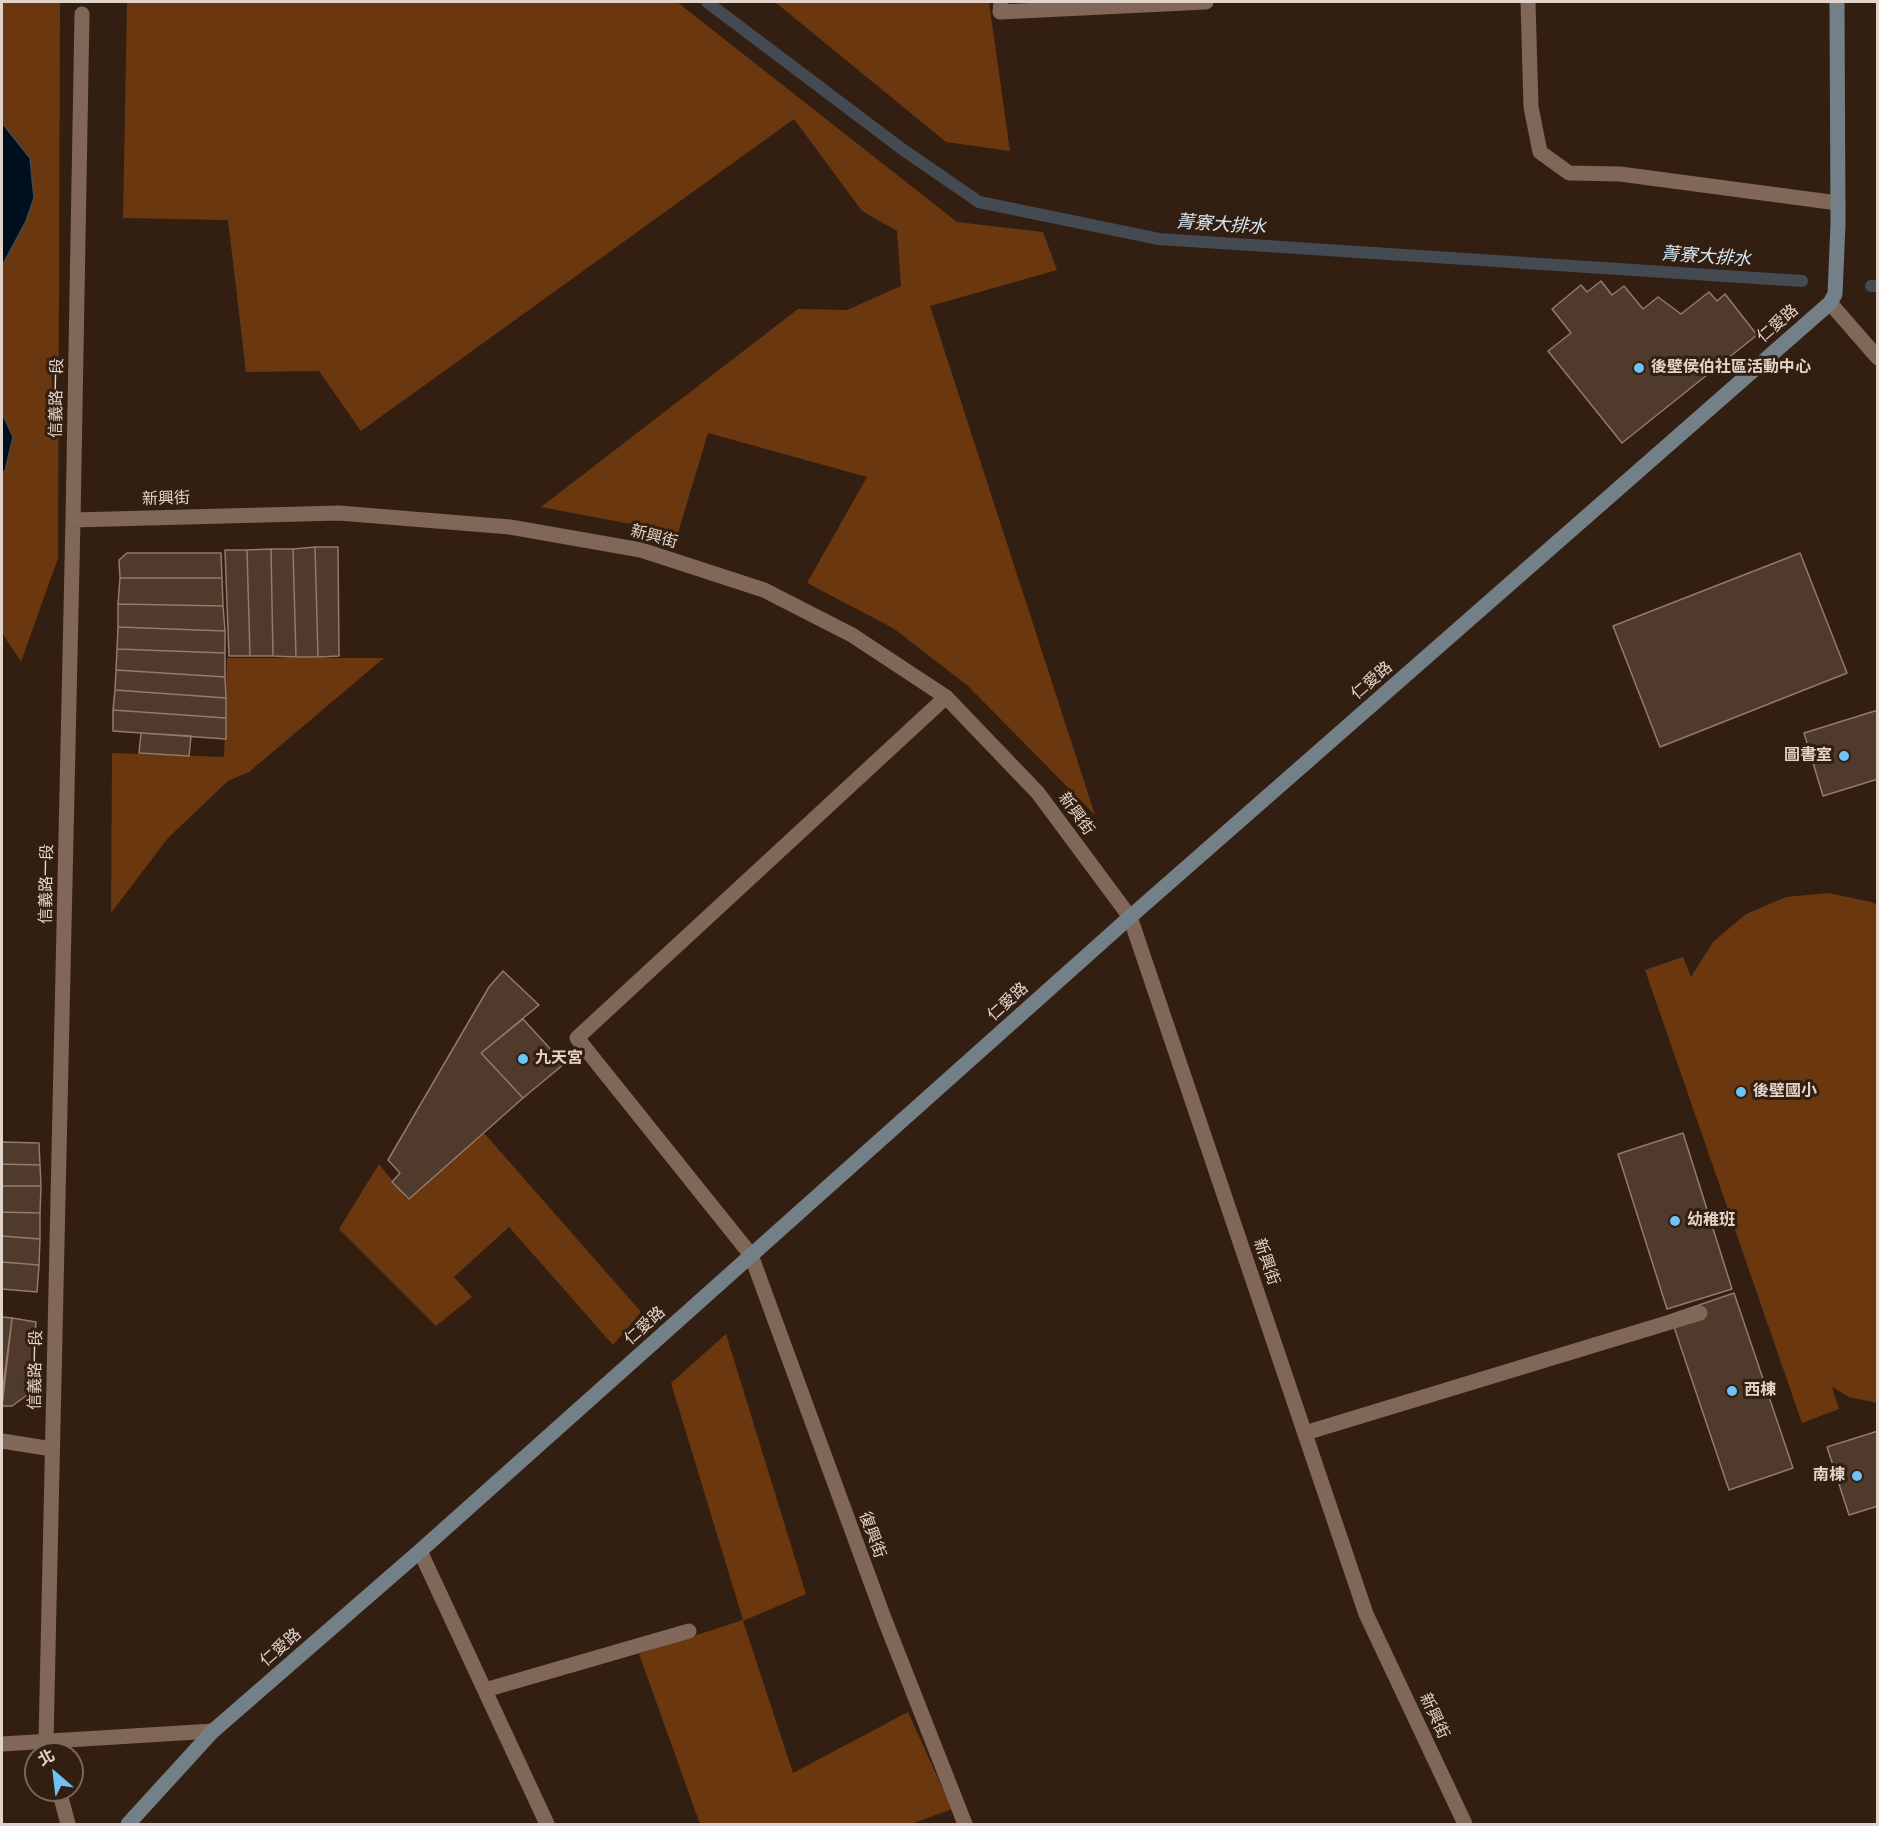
<!DOCTYPE html>
<meta charset="utf-8">
<style>
body{margin:0}
#map{position:relative;width:1879px;height:1826px;overflow:hidden;background:#331f11;font-family:"Fira Sans Condensed","Noto Sans TC",sans-serif}
canvas{display:block}
.frame{position:absolute;inset:0;border:3px solid #e2d4cb;pointer-events:none}
.north{position:absolute;left:24px;top:1742px;width:60px;height:60px;box-sizing:border-box;background:#331f11;border:2px solid #79675b;border-radius:50%;rotate:332deg;font-size:16px;font-weight:700;line-height:24px;text-align:center;color:#e2d4cb}
.north::after{content:'';display:block;margin:auto;width:21px;height:27px;background:#6fc2f4;clip-path:polygon(50% 0,100% 100%,50% 72%,0 100%)}
</style>
<div id="map">
<canvas width="1879" height="1826"></canvas>
<div class="frame"></div>
<div class="north">北</div>
</div>
<script>
const c = document.querySelector('canvas').getContext('2d');
c.lineJoin = 'round';
function paint(path, color) {
  c.fillStyle = color;
  c.fill(path, 'evenodd');
}
function toPath(rows) {
  const path = new Path2D();
  for (const r of rows) {
    path.moveTo(r[0], r[1]);
    for (let i = 2; i < r.length; i += 2) path.lineTo(r[i], r[i + 1]);
  }
  return path;
}
function stroke(path, color, width, dash) {
  c.strokeStyle = color;
  c.lineWidth = width;
  c.lineCap = dash ? 'butt' : 'round';
  c.setLineDash(dash || []);
  c.stroke(path);
}
function drawText(font, color, halo, rows, align = 'center') {
  c.font = font + ' "Fira Sans Condensed","Noto Sans TC",sans-serif';
  c.lineWidth = 6;
  c.setLineDash([]);
  c.textBaseline = 'middle';
  c.strokeStyle = halo;
  c.fillStyle = color;
  for (const [text, x, y, turn = 0] of rows) {
    c.save();
    c.translate(x, y);
    c.rotate((+turn || 0) * Math.PI / 180);
    c.textAlign = isNaN(turn) ? turn : align;
    if (halo) c.strokeText(text, 0, 0);
    c.fillText(text, 0, 0);
    c.restore();
  }
}
const green = toPath([
 [2,2,60,2,58,558,21,662,2,633,2,473,5,470,13,437,2,413,2,266,4,261,5,124,2,123],
 [127,2,677,2,957,222,1043,232,1057,270,930,306,1095,815,968,686,893,628,807,583,867,477,708,433,678,533,541,507,798,309,847,310,901,286,897,231,862,211,794,119,361,431,319,371,246,372,228,220,123,218],
 [775,2,989,2,1010,151,946,142],
 [227,658,384,658,249,772,228,781,168,838,111,913,112,753,224,757],
 [1829,893,1871,902,1877,905,1877,1403,1849,1397,1832,1387,1839,1409,1802,1423,1645,970,1683,957,1691,977,1713,942,1746,914,1786,897],
 [484,1133,641,1312,613,1345,509,1227,454,1277,472,1297,436,1326,339,1229,379,1164,407,1199],
 [726,1334,806,1594,743,1621,793,1773,908,1712,952,1809,911,1824,700,1824,639,1654,743,1620,671,1383]
]);
const water = toPath([
 [2,123,30,158,34,198,26,221,2,266,2,123],
 [2,413,13,437,5,471,2,473,2,413]
]);
const stream = toPath([
 [707,2,902,149,979,202,1159,239,1802,281],
 [1871,286,1878,286]
]);
const building = toPath([
 [1601,281,1612,295,1624,286,1643,309,1658,297,1681,314,1709,292,1717,301,1725,294,1757,335,1622,443,1548,351,1571,333,1552,309,1581,285,1587,292,1601,281],
 [315,547,318,657,296,657,293,549,315,547],
 [315,547,338,547,339,656,318,657,315,547],
 [271,549,293,549,296,657,273,656,271,549],
 [271,549,273,656,250,656,247,550,271,549],
 [225,550,247,550,250,656,229,656,225,550],
 [127,553,221,553,222,578,120,578,119,560,127,553],
 [1800,553,1847,673,1660,747,1613,626,1800,553],
 [120,578,222,578,223,606,118,604,120,578],
 [118,604,223,606,225,631,118,627,118,604],
 [118,627,225,631,225,653,117,649,118,627],
 [117,649,225,653,225,677,116,670,117,649],
 [116,670,225,677,226,698,115,690,116,670],
 [115,690,226,698,226,718,113,710,115,690],
 [113,710,226,718,226,739,113,731,113,710],
 [1878,710,1878,779,1823,796,1804,733,1878,710],
 [141,733,191,736,189,756,139,753,141,733],
 [503,971,539,1005,481,1053,523,1098,409,1199,392,1182,400,1173,388,1160,489,987,503,971],
 [523,1019,564,1064,523,1098,481,1053,523,1019],
 [1683,1133,1732,1289,1667,1309,1618,1154,1683,1133],
 [2,1142,39,1143,40,1165,2,1164,2,1142],
 [2,1164,40,1165,41,1186,2,1186,2,1164],
 [2,1186,41,1186,40,1213,2,1212,2,1186],
 [2,1212,40,1213,40,1239,2,1236,2,1212],
 [2,1236,40,1239,39,1265,2,1262,2,1236],
 [2,1262,39,1265,37,1292,2,1289,2,1262],
 [1734,1293,1793,1468,1729,1490,1670,1315,1734,1293],
 [2,1317,12,1318,2,1395,2,1317],
 [12,1318,36,1322,30,1393,12,1406,2,1406,12,1318],
 [1878,1431,1878,1506,1849,1515,1827,1447,1878,1431]
]);
const lane = toPath([
 [1001,2,1000,12,1206,2],
 [1528,2,1531,107,1540,152,1569,173,1620,174,1838,203],
 [751,1255,577,1038,946,697],
 [1305,1433,1700,1313],
 [2,1441,52,1449],
 [485,1690,689,1631]
]);
const street = toPath([
 [1830,303,1878,358],
 [73,520,339,513,510,527,641,550,764,590,852,635,946,697,1038,793,1130,917,1366,1614,1465,1824],
 [751,1255,884,1618,965,1824],
 [420,1551,547,1824],
 [2,1744,213,1731],
 [49,1754,46,1741,73,520,82,14],
 [59,1790,68,1824]
]);
const secondary = toPath([
 [128,1824,213,1731,420,1551,1130,917,1830,303,1835,294,1838,224,1837,2]
]);
const markers = [
 [1639,368,6,"#6fc2f4"],
 [1844,756,6,"#6fc2f4"],
 [523,1059,6,"#6fc2f4"],
 [1741,1092,6,"#6fc2f4"],
 [1675,1221,6,"#6fc2f4"],
 [1732,1391,6,"#6fc2f4"],
 [1857,1476,6,"#6fc2f4"]
];
const streetNames = [
 ["仁愛路",1778,324,-41],
 ["信義路一段",57,398,-89],
 ["新興街",166,499,-2],
 ["新興街",654,537,15],
 ["仁愛路",1372,681,-41],
 ["新興街",1076,814,54],
 ["信義路一段",47,884,-89],
 ["仁愛路",1008,1002,-42],
 ["新興街",1266,1262,71],
 ["仁愛路",645,1326,-42],
 ["信義路一段",36,1370,-89],
 ["復興街",872,1535,70],
 ["仁愛路",281,1648,-41],
 ["新興街",1434,1716,65]
];
const poiNames = [
 ["後壁侯伯社區活動中心",1651,368],
 ["圖書室",1832,756,"right"],
 ["九天宮",535,1059],
 ["後壁國小",1753,1092],
 ["幼稚班",1687,1221],
 ["西棟",1744,1391],
 ["南棟",1845,1476,"right"]
];
const waterNames = [
 ["菁寮大排水",1221,225,4],
 ["菁寮大排水",1706,257,4]
];
paint(green, '#6b370e');
paint(water, '#000f1d');
stroke(water, '#444a51', 1.5);
stroke(stream, '#444a51', 12);
paint(building, '#503a2b');
stroke(building, '#937a6a', 1.5);
stroke(lane, '#806758', 15);
stroke(street, '#806758', 15);
stroke(secondary, '#738087', 15);
for (const [x, y, r, color] of markers) {
  const dot = new Path2D();
  dot.arc(x, y, r, 0, 2 * Math.PI);
  c.fillStyle = color;
  c.fill(dot);
  stroke(dot, '#331f11', 2);
}
drawText('16px', '#e2d4cb', '#331f11', streetNames);
drawText('bold 16px', '#e2d4cb', '#331f11', poiNames, 'left');
drawText('italic 18px', '#d3e6f3', '#331f11', waterNames);
</script>
